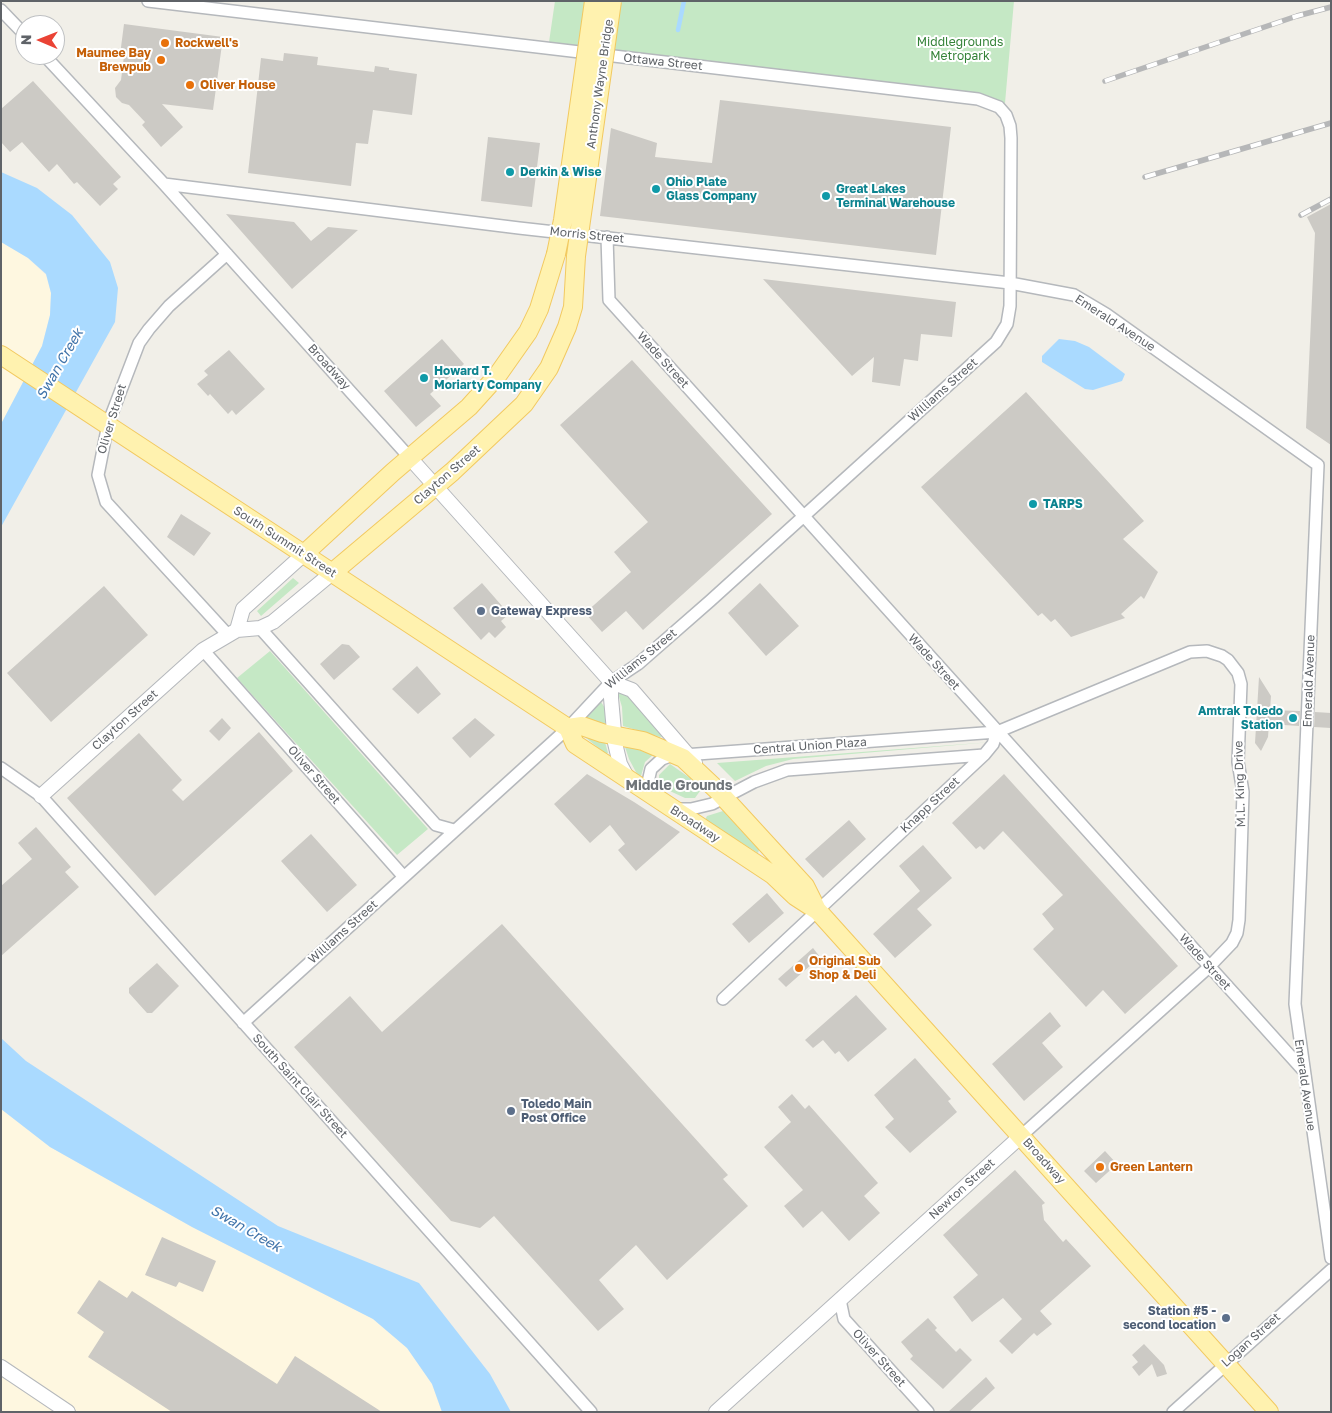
<!DOCTYPE html>
<style>
body{margin:0}
#map{position:relative;width:1332px;height:1413px;overflow:hidden;background:#f1efe8;font-family:"Golos Text",sans-serif}
canvas{display:block}
.frame{position:absolute;inset:0;border:2px solid #5f6368;pointer-events:none}
.north{position:absolute;left:15px;top:15px;width:50px;height:50px;box-sizing:border-box;background:#fff;border:1px solid #bfc1c3;border-radius:50%;rotate:271deg;font-size:14px;font-weight:700;line-height:20px;text-align:center;color:#5f6368}
.north::after{content:'';display:block;margin:auto;width:18px;height:22px;background:#ea4335;clip-path:polygon(50% 0,100% 100%,50% 72%,0 100%)}
</style>
<div id="map">
<canvas width="1332" height="1413"></canvas>
<div class="frame"></div>
<div class="north">N</div>
</div>
<script>
const c = document.querySelector('canvas').getContext('2d');
c.lineJoin = 'round';
function paint(path, color) {
  c.fillStyle = color;
  c.fill(path, 'evenodd');
}
function toPath(rows) {
  const path = new Path2D();
  for (const r of rows) {
    path.moveTo(r[0], r[1]);
    for (let i = 2; i < r.length; i += 2) path.lineTo(r[i], r[i + 1]);
  }
  return path;
}
function stroke(path, color, width, dash) {
  c.strokeStyle = color;
  c.lineWidth = width;
  c.lineCap = dash ? 'butt' : 'round';
  c.setLineDash(dash || []);
  c.stroke(path);
}
function drawText(font, color, halo, rows, align = 'center') {
  c.font = font + ' "Golos Text",sans-serif';
  c.lineWidth = 4;
  c.setLineDash([]);
  c.textBaseline = 'middle';
  c.strokeStyle = halo;
  c.fillStyle = color;
  for (const [text, x, y, turn = 0] of rows) {
    c.save();
    c.translate(x, y);
    c.rotate((+turn || 0) * Math.PI / 180);
    c.textAlign = isNaN(turn) ? turn : align;
    if (halo) c.strokeText(text, 0, 0);
    c.fillText(text, 0, 0);
    c.restore();
  }
}
const commercial = toPath([
 [1,242,28,258,46,275,51,293,50,315,42,346,1,424],
 [1,1109,50,1147,192,1227,373,1319,407,1348,432,1384,442,1412,1,1412]
]);
const green = toPath([
 [555,1,1014,1,1005,103,548,49],
 [293,578,299,583,261,616,257,611],
 [270,651,428,829,397,855,237,678],
 [621,687,664,736,660,737,623,726,622,707,617,690],
 [601,702,605,708,605,724,585,717],
 [586,738,605,742,608,753,606,754],
 [992,742,793,759,766,766,735,781,717,763],
 [627,746,654,754,645,762,641,776,637,774,629,759,625,747],
 [670,764,700,785,700,791,695,798,685,798,659,786,659,775],
 [723,811,759,850,758,853,705,820,707,816]
]);
const water = toPath([
 [1,172,37,188,72,215,110,262,118,288,115,322,1,527,1,424,42,346,50,315,51,293,46,274,28,258,1,242],
 [1059,339,1075,341,1089,347,1125,374,1122,381,1093,390,1085,389,1042,362,1042,356],
 [1,1038,26,1061,278,1226,419,1283,490,1374,511,1412,442,1412,432,1384,407,1348,373,1319,192,1227,50,1147,1,1109]
]);
const stream = toPath([
 [678,30,684,1]
]);
const building = toPath([
 [124,24,223,37,213,110,162,104,183,127,161,147,142,125,145,122,129,105,122,103,116,97,115,88,121,80,124,56,120,55],
 [284,53,318,57,317,65,374,72,375,66,389,68,389,70,417,74,412,115,373,110,368,144,356,143,351,186,248,173,261,58,283,61],
 [33,81,121,177,113,184,118,189,100,206,77,182,74,184,57,164,49,172,22,142,10,152,1,142,1,109],
 [720,100,951,127,936,255,600,216,611,128,657,143,655,157,712,163],
 [488,137,540,143,532,207,481,201],
 [1331,204,1331,445,1306,428,1315,233,1307,217],
 [226,214,294,222,311,241,328,227,358,230,292,289],
 [763,279,956,302,952,337,921,334,918,361,904,359,900,386,872,382,874,357,852,376],
 [442,339,464,364,430,394,441,406,416,427,384,391],
 [229,350,265,389,236,415,232,410,228,414,210,394,208,396,197,384,208,375,204,371],
 [632,360,772,514,643,630,626,611,602,632,585,613,631,572,614,552,648,522,560,425],
 [1026,392,1144,521,1123,539,1158,572,1144,599,1141,596,1121,614,1125,618,1071,637,1055,619,1051,622,1042,613,1038,616,921,487],
 [181,514,211,533,194,556,167,537],
 [482,583,509,614,501,621,506,627,495,638,489,632,481,640,453,608],
 [760,583,799,626,766,656,728,613],
 [104,586,148,635,51,722,7,673],
 [342,644,349,645,360,657,334,680,320,664],
 [417,666,441,694,418,714,392,689],
 [1259,677,1271,696,1270,710,1300,711,1299,726,1269,724,1268,737,1261,751,1255,743],
 [1315,712,1331,713,1331,728,1314,727],
 [222,718,231,728,219,741,209,731],
 [475,718,495,735,470,758,452,738],
 [259,732,293,771,155,896,67,798,139,733,182,780,172,790,183,801],
 [587,774,634,802,680,832,636,871,618,850,625,844,610,825,590,843,554,804],
 [1004,774,1178,966,1125,1014,1103,990,1086,1007,1033,949,1054,929,1042,914,1063,895,1003,831,984,850,980,846,976,849,952,823],
 [849,820,866,839,823,878,805,859],
 [36,827,71,867,65,872,79,887,1,956,1,886,32,859,18,843],
 [311,834,357,885,327,912,281,861],
 [923,845,952,878,917,909,932,925,895,958,873,934,920,891,899,866],
 [767,893,784,913,749,943,732,924],
 [502,924,728,1175,723,1179,748,1206,667,1280,636,1245,599,1280,624,1309,598,1331,494,1216,480,1228,451,1221,294,1047,350,996,382,1032],
 [813,948,820,957,786,987,778,979],
 [157,963,179,986,152,1013,147,1013,129,993,129,988],
 [856,995,887,1029,848,1062,839,1051,835,1054,823,1040,813,1048,805,1040],
 [1050,1012,1061,1026,1042,1043,1063,1067,1024,1101,992,1064],
 [915,1058,951,1099,948,1101,957,1112,910,1153,885,1127,894,1119,874,1095],
 [792,1094,805,1109,809,1105,878,1183,864,1196,880,1213,849,1241,822,1211,803,1228,784,1206,803,1190,764,1147,791,1122,778,1107],
 [1105,1151,1117,1164,1096,1183,1084,1171],
 [1015,1170,1045,1203,1042,1205,1044,1220,1063,1242,1066,1239,1091,1266,1040,1311,1052,1324,1037,1336,1034,1333,1012,1354,999,1341,1022,1319,1003,1298,972,1322,953,1297,978,1275,943,1235],
 [162,1237,216,1261,203,1292,179,1282,176,1287,145,1275],
 [99,1280,127,1298,132,1291,277,1384,295,1356,382,1412,172,1412,88,1357,104,1332,77,1313],
 [928,1318,937,1328,935,1330,956,1352,960,1348,972,1360,943,1389,910,1359,913,1356,901,1342],
 [1144,1344,1164,1365,1167,1374,1157,1377,1152,1364,1139,1376,1132,1367,1138,1362,1132,1355],
 [986,1377,995,1388,969,1412,948,1412]
]);
const minor = toPath([
 [148,1,978,99,999,107,1006,115,1010,126,1011,138,1010,306,1007,324,996,342,710,601,638,664,611,682,568,728,243,1023],
 [1,10,25,35],
 [44,55,164,184,410,458],
 [164,184,519,228,1010,283,1074,295,1106,314,1318,465,1295,1004,1331,1258],
 [607,237,609,300,1302,1069],
 [227,254,169,306,149,329,139,343,108,424,98,475,106,502,228,635],
 [260,628,436,825,454,830],
 [203,650,404,877],
 [1,768,41,796,591,1412],
 [649,793,648,782,651,769,662,759,670,756,997,732,1190,652,1207,651,1222,656,1228,660,1238,673,1241,684,1238,762,1243,792,1239,920,1237,933,1232,943,1209,967,1021,1136],
 [675,809,691,809,712,804,754,782,787,770,984,755],
 [723,999,984,755,993,744,997,732],
 [840,1300,844,1319,928,1412],
 [1173,1412,1331,1270]
]);
const tertiary = toPath([
 [410,458,611,682,632,690,695,763],
 [237,630,243,609,304,554],
 [611,682,611,698,615,743,620,764,628,779],
 [41,796,203,650,237,630,260,628,273,622,332,573],
 [1,1367,68,1412],
 [716,1412,1021,1136]
]);
const primary = toPath([
 [1,355,568,728,575,744,773,875,795,896,818,911,1269,1412],
 [304,554,393,472,469,407,497,376,528,332,539,309,556,254],
 [332,573,452,472,524,404,549,368,567,327,573,307,576,256],
 [568,728,582,726,602,733,643,741,683,758,717,790,805,886,816,908]
]);
const rail = toPath([
 [1105,81,1297,16,1331,7],
 [1145,177,1331,123],
 [1301,215,1331,199]
]);
const primaryBridge = toPath([
 [556,254,563,220,594,1],
 [576,256,612,1]
]);
const markers = [
 [165,43,5,"#e8710a"],
 [161,60,5,"#e8710a"],
 [190,85,5,"#e8710a"],
 [510,172,5,"#0f9aa8"],
 [656,189,5,"#0f9aa8"],
 [826,196,5,"#0f9aa8"],
 [424,378,5,"#0f9aa8"],
 [1033,504,5,"#0f9aa8"],
 [481,611,5,"#5c6f8a"],
 [1293,718,5,"#0f9aa8"],
 [799,968,5,"#e8710a"],
 [511,1111,5,"#5c6f8a"],
 [1100,1167,5,"#e8710a"],
 [1226,1318,5,"#5c6f8a"]
];
const parkNames = [
 ["Middlegrounds",960,42],
 ["Metropark",960,56]
];
const foodNames = [
 ["Rockwell's",175,43],
 ["Maumee Bay",151,53,"right"],
 ["Brewpub",151,67,"right"],
 ["Oliver House",200,85],
 ["Original Sub",809,961],
 ["Shop & Deli",809,975],
 ["Green Lantern",1110,1167]
];
const streetNames = [
 ["Ottawa Street",663,62,6],
 ["Anthony Wayne Bridge",600,84,-82],
 ["Morris Street",587,235,6],
 ["Emerald Avenue",1115,323,33],
 ["Wade Street",663,360,48],
 ["Broadway",329,367,48],
 ["Williams Street",943,390,-42],
 ["Oliver Street",112,419,-73],
 ["Clayton Street",447,475,-41],
 ["South Summit Street",285,542,33],
 ["Williams Street",641,659,-39],
 ["Wade Street",934,662,48],
 ["Emerald Avenue",1309,681,-88],
 ["Clayton Street",125,720,-42],
 ["Central Union Plaza",810,746,-4],
 ["Oliver Street",314,775,49],
 ["M.L. King Drive",1240,784,-92],
 ["Knapp Street",930,805,-43],
 ["Broadway",695,824,33],
 ["Williams Street",343,932,-42],
 ["Wade Street",1205,962,48],
 ["Emerald Avenue",1305,1085,82],
 ["South Saint Clair Street",300,1086,48],
 ["Broadway",1044,1161,48],
 ["Newton Street",962,1189,-42],
 ["Logan Street",1251,1340,-42],
 ["Oliver Street",879,1358,48]
];
const cultureNames = [
 ["Derkin & Wise",520,172],
 ["Ohio Plate",666,182],
 ["Glass Company",666,196],
 ["Great Lakes",836,189],
 ["Terminal Warehouse",836,203],
 ["Howard T.",434,371],
 ["Moriarty Company",434,385],
 ["TARPS",1043,504],
 ["Amtrak Toledo",1283,711,"right"],
 ["Station",1283,725,"right"]
];
const serviceNames = [
 ["Gateway Express",491,611],
 ["Toledo Main",521,1104],
 ["Post Office",521,1118],
 ["Station #5 -",1216,1311,"right"],
 ["second location",1216,1325,"right"]
];
const waterNames = [
 ["Swan Creek",60,364,-60],
 ["Swan Creek",246,1229,30]
];
const neighbourhoodNames = [
 ["Middle Grounds",679,786]
];
paint(commercial, '#fef7e0');
paint(green, '#c5e8c5');
paint(water, '#aadaff');
stroke(stream, '#aadaff', 4.5);
paint(building, '#cccac5');
stroke(minor, '#b5b8bc', 14);
stroke(tertiary, '#b5b8bc', 16);
stroke(primary, '#f2c960', 20);
stroke(minor, '#fff', 11);
stroke(tertiary, '#fff', 14);
stroke(primary, '#fff2af', 18);
stroke(rail, '#b6b7b8', 5.5);
stroke(rail, '#fff', 4, [11]);
stroke(primaryBridge, '#f2c960', 20, []);
stroke(primaryBridge, '#fff2af', 18);
for (const [x, y, r, color] of markers) {
  const dot = new Path2D();
  dot.arc(x, y, r, 0, 2 * Math.PI);
  c.fillStyle = color;
  c.fill(dot);
  stroke(dot, '#fff', 2);
}
drawText('12px', '#348238', '#fff', parkNames);
drawText('bold 12px', '#c56008', '#fff', foodNames, 'left');
drawText('12px', '#5f6368', '#fff', streetNames);
drawText('bold 12px', '#0d838f', '#fff', cultureNames, 'left');
drawText('bold 12px', '#4e5e75', '#fff', serviceNames, 'left');
drawText('italic 14px', '#4174aa', '#fff', waterNames);
drawText('bold 14px', '#70757a', '#fff', neighbourhoodNames);
</script>
